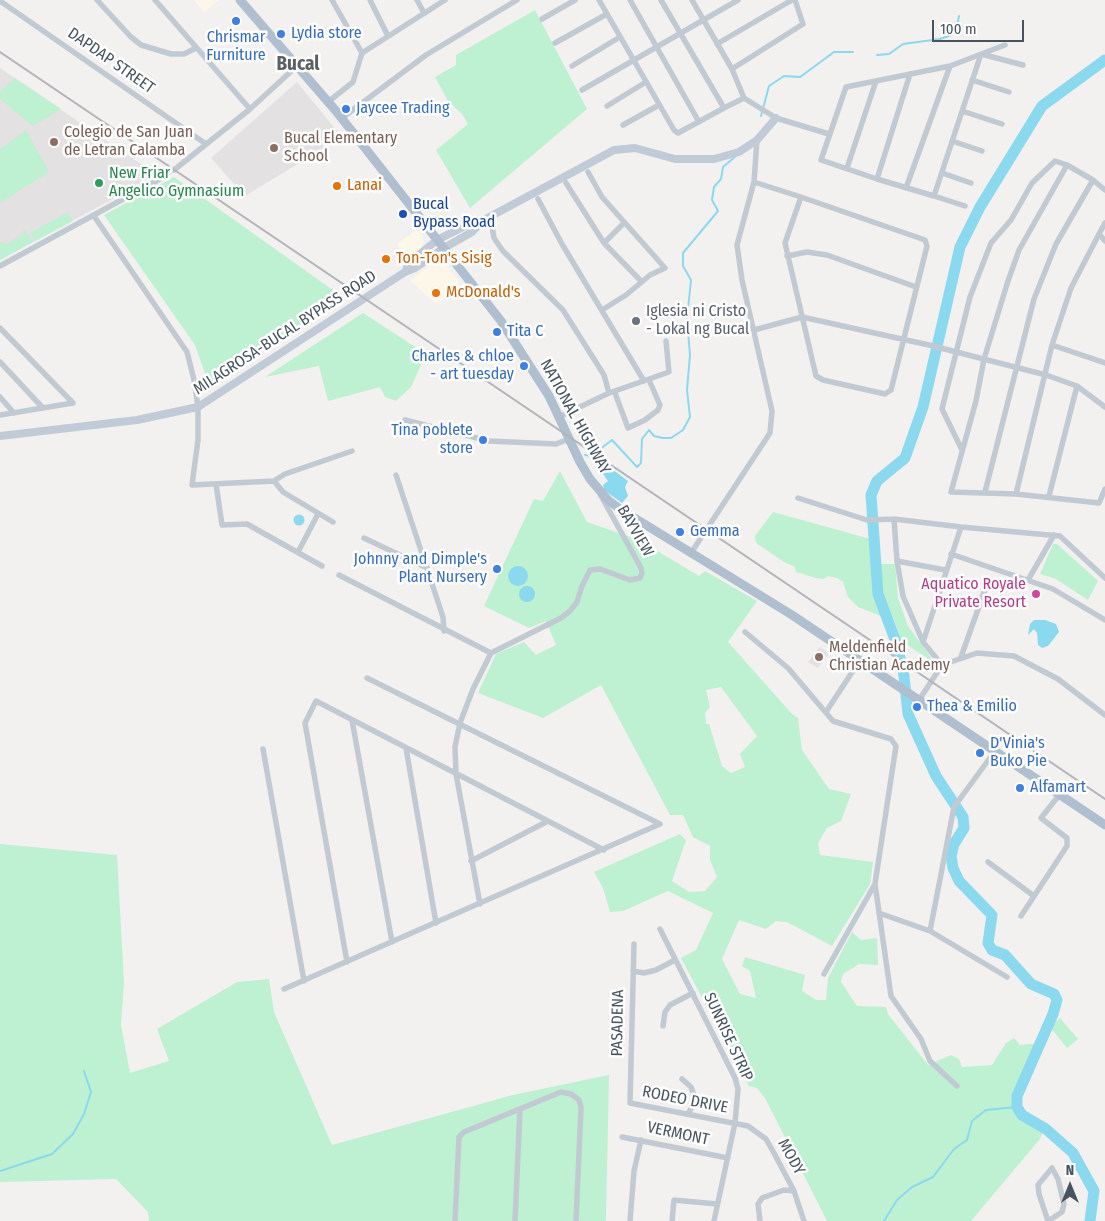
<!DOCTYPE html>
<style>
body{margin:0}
#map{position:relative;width:1105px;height:1221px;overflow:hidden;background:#f3f0f0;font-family:"Fira Sans Condensed",sans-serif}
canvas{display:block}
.north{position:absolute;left:1045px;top:1161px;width:50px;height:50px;-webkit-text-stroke:4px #fff;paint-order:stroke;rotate:0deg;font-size:14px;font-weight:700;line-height:20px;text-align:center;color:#47535e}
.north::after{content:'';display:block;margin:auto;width:18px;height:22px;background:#47535e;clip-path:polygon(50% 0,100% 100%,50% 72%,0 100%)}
.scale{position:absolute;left:932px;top:20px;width:92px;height:22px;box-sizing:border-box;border:2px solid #47535e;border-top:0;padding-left:6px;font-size:15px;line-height:18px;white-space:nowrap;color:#47535e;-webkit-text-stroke:4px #fff;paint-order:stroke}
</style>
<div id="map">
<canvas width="1105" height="1221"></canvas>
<div class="north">N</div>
<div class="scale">100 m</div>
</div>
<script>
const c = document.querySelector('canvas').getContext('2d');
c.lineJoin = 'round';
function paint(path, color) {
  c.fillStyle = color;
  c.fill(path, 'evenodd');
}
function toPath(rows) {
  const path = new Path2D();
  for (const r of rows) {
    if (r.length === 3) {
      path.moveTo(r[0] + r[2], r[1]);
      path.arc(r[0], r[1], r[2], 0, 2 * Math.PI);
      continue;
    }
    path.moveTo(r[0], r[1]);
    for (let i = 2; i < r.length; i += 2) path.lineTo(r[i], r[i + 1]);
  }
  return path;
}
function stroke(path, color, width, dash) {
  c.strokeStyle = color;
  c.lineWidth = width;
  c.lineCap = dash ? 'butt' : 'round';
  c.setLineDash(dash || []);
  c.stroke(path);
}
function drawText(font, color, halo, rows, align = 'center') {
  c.font = font + ' "Fira Sans Condensed",sans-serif';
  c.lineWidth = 5;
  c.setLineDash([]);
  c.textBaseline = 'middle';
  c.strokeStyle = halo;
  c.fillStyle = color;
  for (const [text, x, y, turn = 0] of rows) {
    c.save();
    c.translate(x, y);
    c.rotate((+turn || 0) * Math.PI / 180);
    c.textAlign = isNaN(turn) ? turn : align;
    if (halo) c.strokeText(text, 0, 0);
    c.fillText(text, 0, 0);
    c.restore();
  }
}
const commercial = toPath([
 [194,0,219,0,204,12],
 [417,229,423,238,423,243,421,248,407,259,397,244],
 [438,260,443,262,460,282,437,305,410,280]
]);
const education = toPath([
 [0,68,157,175,0,260],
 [297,82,342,137,245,196,211,158],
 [820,647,829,653,818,668,808,662]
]);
const green = toPath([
 [535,10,587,109,470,208,436,150,468,124,462,114,448,101,435,77,456,65,456,55],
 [15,78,61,109,33,126,0,99,0,92],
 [26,130,49,172,0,203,0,149],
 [174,177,344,298,209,385,195,345,104,215],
 [68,212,73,221,35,241,30,233],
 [25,230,33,242,0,260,0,242,6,244,24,234,22,232],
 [363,313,426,354,411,387,396,401,385,397,380,387,328,401,319,366,265,377],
 [560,471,587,522,639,540,699,576,705,571,757,601,728,642,792,714,798,718,802,750,829,789,851,794,841,821,827,828,818,843,820,855,873,862,870,884,832,946,787,922,776,921,766,929,739,920,722,959,740,994,756,998,750,971,742,966,745,957,805,975,802,991,816,1000,826,1000,828,978,852,932,861,940,877,938,878,965,859,964,843,974,841,982,857,1006,886,1007,888,1014,928,1065,951,1055,959,1059,962,1067,992,1065,1006,1043,1014,1038,1020,1045,1040,1043,1017,1096,1017,1108,1022,1116,1043,1132,1040,1139,971,1221,827,1221,765,1098,757,1088,749,1086,681,958,696,950,713,913,668,891,623,911,610,912,603,888,594,872,680,834,686,840,672,881,689,892,705,891,717,877,710,860,710,846,693,837,683,815,670,815,601,685,543,718,478,693,496,654,524,642,536,655,556,645,546,621,529,628,484,606,534,499,543,501],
 [721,687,757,736,740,754,745,767,731,773,722,766,709,724,706,724,705,713,710,707,706,690],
 [773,512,874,540,877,564,895,564,898,598,908,626,935,663,901,641,893,617,886,618,858,607,848,597,843,582,837,578,828,576,824,579,816,578,796,572,795,567,784,562,756,543,755,536],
 [1053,544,1057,544,1098,581,1088,600,1056,579,1040,574],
 [0,844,117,855,124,982,121,1025,130,1073,169,1061,157,1029,237,982,269,979,274,1012,332,1145,513,1095,609,1075,606,1221,149,1221,148,1212,116,1179,0,1182],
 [1060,1018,1078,1039,1067,1048,1050,1027]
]);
const water = toPath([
 [592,458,597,458,628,481,625,487,628,496,622,503,604,490,603,485,608,481],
 [299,520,5.5],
 [518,576,10],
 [527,594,8],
 [1034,620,1045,620,1056,624,1059,632,1048,646,1042,648,1038,645,1037,633,1034,629,1028,635,1030,624]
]);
const stream = toPath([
 [877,55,889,54,903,44,940,39,951,35,956,29,959,16],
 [761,116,769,86,784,76,800,77,834,52,853,52],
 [585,455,591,456,612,440,637,467,641,463,642,439,649,430,654,436,663,438,671,438,683,430,690,417,687,390,690,355,687,319,691,280,683,266,683,253,718,211,712,200,714,187,721,179,723,167,736,156],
 [0,1171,52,1154,73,1134,84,1114,91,1092,84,1071],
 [884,1221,897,1200,912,1187,933,1177,954,1149,967,1140,972,1121,986,1110,1017,1107]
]);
const river = toPath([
 [1090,1221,1094,1191,1073,1153,1046,1129,1022,1115,1017,1107,1017,1096,1053,1014,1057,1000,1054,994,1031,984,1005,955,992,950,988,943,992,915,959,881,953,868,951,856,954,844,964,828,963,817,936,776,908,714,904,676,897,645,878,594,871,495,877,481,905,458,923,407,960,247,980,207,1042,106,1105,60]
]);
const street = toPath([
 [97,0,130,36,141,45,171,54,184,54,196,48],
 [155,0,250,109],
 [332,0,362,53],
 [370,0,388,36],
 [417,0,424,13],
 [599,0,674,130,678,133,724,108],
 [630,0,699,122],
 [661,0,724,108,744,98],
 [692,0,732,69,744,98,776,118,829,134],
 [0,1,206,144],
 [542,19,575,0],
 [555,43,607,14],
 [717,44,792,0],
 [572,66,620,37],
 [950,66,1005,45],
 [732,69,803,24,795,0],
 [972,80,1009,92],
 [582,90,738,0],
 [328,102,353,82,362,53,445,0],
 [607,106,646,82],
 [962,111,1002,124],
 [342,118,426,55,517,0],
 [623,125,659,105],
 [952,141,982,151],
 [1067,165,1019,250,1008,281,984,359,976,401,951,492,1016,494,1099,503,1105,489],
 [847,168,876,81],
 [174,170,250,109,298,65],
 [588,172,602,197,665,268,650,275,626,295,602,310],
 [942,173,971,183],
 [877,179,910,74],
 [754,182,801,197,925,240,927,246,891,390,885,394,823,380,816,376,785,243,801,197],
 [566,183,604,243,641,281],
 [906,188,950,66,846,87,821,160,877,179,934,196,965,206],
 [934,196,981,54,1023,65],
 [538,199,562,244,644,381],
 [94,216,187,352,194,380,198,407,198,440,192,485,274,481,283,492,333,522],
 [492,226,494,238,503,251,563,310,604,375,609,393],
 [1099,234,1105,223],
 [604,243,624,223],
 [787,256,807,252,827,255,916,287],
 [0,266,160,179],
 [0,328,73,403],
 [754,330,802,317,929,345,1046,375,1077,386,1105,407],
 [1052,345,1105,363],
 [0,362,43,408],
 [615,393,628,428,645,420,658,410,660,405,649,380],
 [0,397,14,413],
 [0,415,73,403],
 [559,417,609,393,669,372,666,341],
 [405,420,489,441,556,444,569,439],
 [962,450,942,409,970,297,991,243,1011,220,1032,183,1055,161,1067,165,1093,180,1105,190],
 [396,475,443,617,444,631],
 [274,481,285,474,352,451],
 [216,484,222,525,247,524,322,566],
 [985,492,1034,299,1056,244,1093,180],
 [1016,494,1052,345,1071,288,1099,234,1105,241],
 [1049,496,1077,386],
 [798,498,867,520,894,519,961,527,1060,536,1105,578],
 [894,519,897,561,903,596,923,642,942,665,919,700],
 [364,538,427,568],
 [298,552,318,514],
 [691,553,770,433,772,411,742,280,737,245,754,182,757,140],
 [951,554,1053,589,1105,620],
 [897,561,945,570],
 [339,575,491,653],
 [1028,580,1054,535],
 [745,632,788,668,833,721,891,739,896,746,875,884,891,996,921,1039,930,1061,957,1086],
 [923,642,961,527],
 [491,653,561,618,570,611,577,602,582,586,590,570,600,569,630,580,640,578,642,573,641,568,600,494],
 [961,657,987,584],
 [942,665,977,653,1014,656,1058,679,1105,715],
 [367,678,660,824],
 [826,712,860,660],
 [352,720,392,942],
 [406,748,436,923],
 [263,749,304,981],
 [471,861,548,821],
 [988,862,1034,896],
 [480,904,456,774,455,747,460,723,473,689,491,653],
 [879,913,930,931,1007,977],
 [1021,916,1067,846,1067,838,1041,818,1060,794],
 [660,929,735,1078,738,1089,735,1123,714,1221],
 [930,931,954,807,995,751],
 [634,944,630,1103,748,1126,766,1139,774,1153,794,1191,804,1221],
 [347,962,305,723,316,701,604,850],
 [633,971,644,973,656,970,675,960],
 [824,974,875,884],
 [284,989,660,824],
 [663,1026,665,1012,670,1005,693,993],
 [682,1079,691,1087,694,1095,694,1103,688,1114],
 [622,1137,728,1158],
 [1052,1168,1058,1179,1064,1204,1062,1212,1048,1221,1039,1194,1038,1185,1052,1168],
 [455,1221,459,1137,464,1132,561,1092,571,1094,579,1100,581,1107,576,1221],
 [515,1221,520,1109],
 [630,1221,634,1171,641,1140],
 [672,1221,674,1200,717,1204],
 [760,1221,758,1204,762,1198,784,1190,794,1191]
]);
const secondary = toPath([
 [405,272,409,263,437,240,467,225,482,221,614,150,635,148,675,159,714,159,739,152,757,140,776,118],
 [0,436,137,420,198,407,405,272,415,268,444,248,472,232,482,221]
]);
const primary = toPath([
 [240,0,336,111,501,321,549,396,580,462,590,479,608,500,620,509,792,615,1105,825]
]);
const rail = toPath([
 [0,52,1105,799]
]);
const markers = [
 [236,21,5,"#3f7fe0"],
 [281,34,5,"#3f7fe0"],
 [346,109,5,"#3f7fe0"],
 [54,142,5,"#8d6e63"],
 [274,148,5,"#8d6e63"],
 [99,183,5,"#2e9e5b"],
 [337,186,5,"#e8710a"],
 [403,214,5,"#1a4fb4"],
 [386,259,5,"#e8710a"],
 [436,293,5,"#e8710a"],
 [636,321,5,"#6b7280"],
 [497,332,5,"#3f7fe0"],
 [524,366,5,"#3f7fe0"],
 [483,440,5,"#3f7fe0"],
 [680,532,5,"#3f7fe0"],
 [497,569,5,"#3f7fe0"],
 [1036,594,5,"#d1479c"],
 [819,657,5,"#8d6e63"],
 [917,707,5,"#3f7fe0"],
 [980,753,5,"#3f7fe0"],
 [1020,788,5,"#3f7fe0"]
];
const shopNames = [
 ["Lydia store",291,34],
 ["Chrismar",236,38,"center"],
 ["Furniture",236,56,"center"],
 ["Jaycee Trading",356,109],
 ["Tita C",507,332],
 ["Charles & chloe",514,357,"right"],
 ["- art tuesday",514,375,"right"],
 ["Tina poblete",473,431,"right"],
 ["store",473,449,"right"],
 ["Gemma",690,532],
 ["Johnny and Dimple's",487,560,"right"],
 ["Plant Nursery",487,578,"right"],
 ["Thea & Emilio",927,707],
 ["D'Vinia's",990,744],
 ["Buko Pie",990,762],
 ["Alfamart",1030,788]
];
const streetNames = [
 ["DAPDAP STREET",111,61,35],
 ["MILAGROSA-BUCAL BYPASS ROAD",285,333,-33],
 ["NATIONAL HIGHWAY",575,417,61],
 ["BAYVIEW",635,531,60],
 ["PASADENA",618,1023,-89],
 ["SUNRISE STRIP",728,1037,65],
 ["RODEO DRIVE",685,1100,11],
 ["VERMONT",678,1134,12],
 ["MODY",791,1157,61]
];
const educationNames = [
 ["Colegio de San Juan",64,133],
 ["de Letran Calamba",64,151],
 ["Bucal Elementary",284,139],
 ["School",284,157],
 ["Meldenfield",829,648],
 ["Christian Academy",829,666]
];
const leisureNames = [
 ["New Friar",109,174],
 ["Angelico Gymnasium",109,192]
];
const foodNames = [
 ["Lanai",347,186],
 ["Ton-Ton's Sisig",396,259],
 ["McDonald's",446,293]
];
const transitNames = [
 ["Bucal",413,205],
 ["Bypass Road",413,223]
];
const worshipNames = [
 ["Iglesia ni Cristo",646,312],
 ["- Lokal ng Bucal",646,330]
];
const hotelNames = [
 ["Aquatico Royale",1026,585],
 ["Private Resort",1026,603]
];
const quarterNames = [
 ["Bucal",298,65]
];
paint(commercial, '#fdf7ea');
paint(education, '#e4e1e2');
paint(green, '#bef0d2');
paint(water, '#8bd9ee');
stroke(stream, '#8bd9ee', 2);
stroke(river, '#8bd9ee', 11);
stroke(street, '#c1cad2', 5.5);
stroke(secondary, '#c1cbd7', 8);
stroke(primary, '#afbfcf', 9);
stroke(rail, '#b2b5ba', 2);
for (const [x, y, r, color] of markers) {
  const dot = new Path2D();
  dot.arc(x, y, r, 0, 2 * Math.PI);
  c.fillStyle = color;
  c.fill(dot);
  stroke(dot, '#fff', 2);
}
drawText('16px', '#366cbe', '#fff', shopNames, 'left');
drawText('16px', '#47535e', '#fff', streetNames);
drawText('16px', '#785e54', '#fff', educationNames, 'left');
drawText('16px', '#27864d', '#fff', leisureNames, 'left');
drawText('16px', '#c56008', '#fff', foodNames, 'left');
drawText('16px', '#164399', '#fff', transitNames, 'left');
drawText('16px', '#5b616d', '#fff', worshipNames, 'left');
drawText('16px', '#b23c85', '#fff', hotelNames, 'right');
drawText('bold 19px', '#5c6065', '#fff', quarterNames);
</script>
